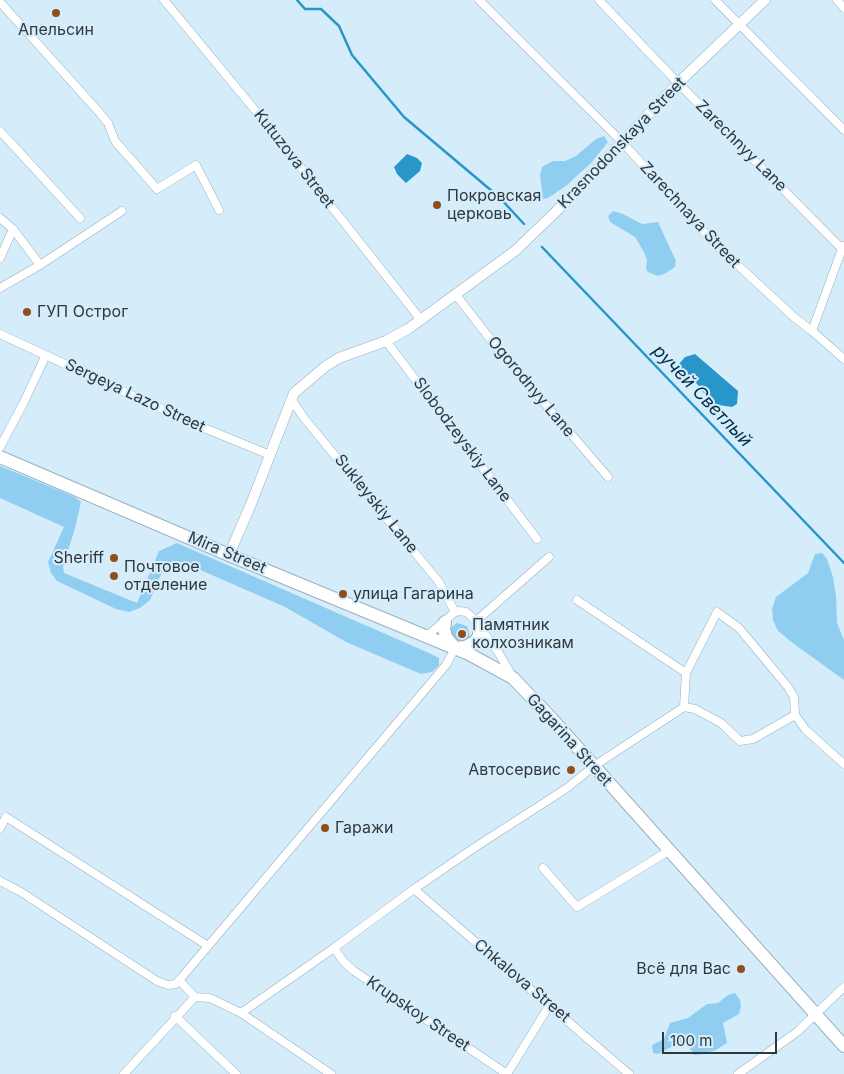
<!DOCTYPE html>
<meta charset="utf-8">
<style>
body{margin:0}
#map{position:relative;width:844px;height:1074px;overflow:hidden;background:#d5edfb;font-family:Inter,sans-serif}
canvas{display:block}
.scale{position:absolute;left:662px;top:1032px;width:115px;height:22px;box-sizing:border-box;border:2px solid #2e383d;border-top:0;padding-left:6px;font-size:15px;line-height:18px;white-space:nowrap;color:#2e383d;-webkit-text-stroke:4px #d5edfb;paint-order:stroke}
</style>
<div id="map">
<canvas width="844" height="1074"></canvas>
<div class="scale">100 m</div>
</div>
<script>
const c = document.querySelector('canvas').getContext('2d');
c.lineJoin = 'round';
function paint(path, color) {
  c.fillStyle = color;
  c.fill(path, 'evenodd');
}
function toPath(rows) {
  const path = new Path2D();
  for (const r of rows) {
    path.moveTo(r[0], r[1]);
    for (let i = 2; i < r.length; i += 2) path.lineTo(r[i], r[i + 1]);
  }
  return path;
}
function stroke(path, color, width, dash) {
  c.strokeStyle = color;
  c.lineWidth = width;
  c.lineCap = dash ? 'butt' : 'round';
  c.setLineDash(dash || []);
  c.stroke(path);
}
function drawText(font, color, halo, rows, align = 'center') {
  c.font = font + ' Inter,sans-serif';
  c.lineWidth = 4;
  c.setLineDash([]);
  c.textBaseline = 'middle';
  c.strokeStyle = halo;
  c.fillStyle = color;
  for (const [text, x, y, turn = 0] of rows) {
    c.save();
    c.translate(x, y);
    c.rotate((+turn || 0) * Math.PI / 180);
    c.textAlign = isNaN(turn) ? turn : align;
    if (halo) c.strokeText(text, 0, 0);
    c.fillText(text, 0, 0);
    c.restore();
  }
}
const green = toPath([
 [604,136,608,142,592,162,567,185,548,198,543,199,540,175,542,167,553,161,565,161,576,156,596,139],
 [613,211,623,214,642,224,658,222,676,261,675,267,666,273,658,276,648,272,646,269,647,261,645,254,635,237,610,222,608,216],
 [0,466,75,497,81,502,75,528,63,567,64,573,137,603,159,551,177,543,429,653,439,658,439,665,432,672,421,674,346,642,285,607,182,562,166,563,150,600,140,608,129,612,116,609,57,581,51,573,48,562,64,527,0,498],
 [822,553,827,559,833,577,836,596,837,623,844,640,844,680,794,644,778,631,773,620,772,609,776,597,808,573,815,554],
 [457,623,467,626,470,636,469,639,456,645,449,629],
 [735,993,740,1000,741,1006,739,1014,723,1023,727,1043,716,1050,703,1054,694,1055,688,1045,679,1043,658,1054,653,1053,652,1045,664,1039,670,1023,688,1018,707,1004,718,1003,728,995]
]);
const water = toPath([
 [407,154,417,158,422,163,420,171,406,183,397,174,394,167],
 [695,354,738,391,737,404,732,407,712,404,698,385,681,369,679,364,685,357]
]);
const stream = toPath([
 [297,0,305,9,321,9,339,26,352,55,404,117,499,197,524,224],
 [542,247,844,563]
]);
const minor = toPath([
 [164,0,264,121,421,320],
 [479,0,622,142,716,245,795,318,812,331,844,359],
 [599,0,678,83,842,249],
 [715,0,844,130],
 [837,0,844,8],
 [0,2,99,112,108,123,115,141,157,189,196,165,219,210],
 [0,131,80,218],
 [0,218,13,229,40,265],
 [0,258,13,229],
 [0,288,40,265,122,211],
 [456,295,498,349,608,477],
 [812,331,843,246],
 [0,334,192,423,270,455],
 [386,341,537,539],
 [291,399,304,418,439,582,455,612],
 [0,447,23,404,46,355],
 [577,600,686,673],
 [475,622,549,557],
 [427,636,455,612,460,611,466,612,471,616,497,650,512,676],
 [684,707,686,673,717,612,739,628,788,687,794,697,795,715,806,730,844,764],
 [0,828,6,817,208,946],
 [543,868,577,907,670,850],
 [0,881,21,892,157,981,168,985,176,984,446,665,455,648],
 [414,889,629,1074],
 [334,948,343,961,354,971,507,1074],
 [179,980,195,997],
 [195,997,210,998,241,1013,331,1074],
 [241,1013,334,948,414,889,477,846,567,788,594,766,684,707,695,709,721,723,740,741,753,739,795,715],
 [175,1016,236,1074],
 [124,1074,195,997],
 [507,1074,549,1006],
 [738,1074,797,1032,844,987]
]);
const tertiary = toPath([
 [229,555,251,504,294,393,326,366,339,358,386,341,408,329,515,251,567,201,678,83,765,0]
]);
const primary = toPath([
 [0,457,229,555,469,654,513,678,552,719,844,1046],
 [445,622,444,629,446,637,455,648,465,647,475,642,479,636,479,627]
]);
const markers = [
 [56,13,5,"#8f4e1b"],
 [437,205,5,"#8f4e1b"],
 [27,312,5,"#8f4e1b"],
 [114,558,5,"#8f4e1b"],
 [114,576,5,"#8f4e1b"],
 [343,594,5,"#8f4e1b"],
 [462,634,5,"#8f4e1b"],
 [571,770,5,"#8f4e1b"],
 [325,828,5,"#8f4e1b"],
 [741,969,5,"#8f4e1b"]
];
const poiNames = [
 ["Апельсин",56,30,"center"],
 ["Покровская",447,196],
 ["церковь",447,214],
 ["ГУП Острог",37,312],
 ["Sheriff",104,558,"right"],
 ["Почтовое",124,567],
 ["отделение",124,585],
 ["улица Гагарина",353,594],
 ["Памятник",472,625],
 ["колхозникам",472,643],
 ["Автосервис",561,770,"right"],
 ["Гаражи",335,828],
 ["Всё для Вас",731,969,"right"]
];
const streetNames = [
 ["Krasnodonskaya Street",622,143,-46],
 ["Zarechnyy Lane",741,146,45],
 ["Kutuzova Street",294,159,52],
 ["Zarechnaya Street",690,215,47],
 ["Ogorodnyy Lane",531,387,50],
 ["Sergeya Lazo Street",135,396,25],
 ["Slobodzeyskiy Lane",462,440,53],
 ["Sukleyskiy Lane",376,504,51],
 ["Mira Street",227,553,23],
 ["Gagarina Street",569,740,48],
 ["Chkalova Street",522,981,40],
 ["Krupskoy Street",418,1014,34]
];
const waterNames = [
 ["ручей Светлый",702,396,46]
];
paint(green, '#90cef1');
paint(water, '#2896c8');
stroke(stream, '#2896c8', 2.5);
stroke(minor, '#99b0be', 9);
stroke(tertiary, '#99b0be', 11);
stroke(primary, '#99b0be', 14);
stroke(minor, '#fff', 8);
stroke(tertiary, '#fff', 10);
stroke(primary, '#fff', 12);
for (const [x, y, r, color] of markers) {
  const dot = new Path2D();
  dot.arc(x, y, r, 0, 2 * Math.PI);
  c.fillStyle = color;
  c.fill(dot);
  stroke(dot, '#d5edfb', 2);
}
drawText('16px', '#2e383d', '#d5edfb', poiNames, 'left');
drawText('16px', '#2e383d', '#d5edfb', streetNames);
drawText('italic 18px', '#023146', '#d5edfb', waterNames);
</script>
